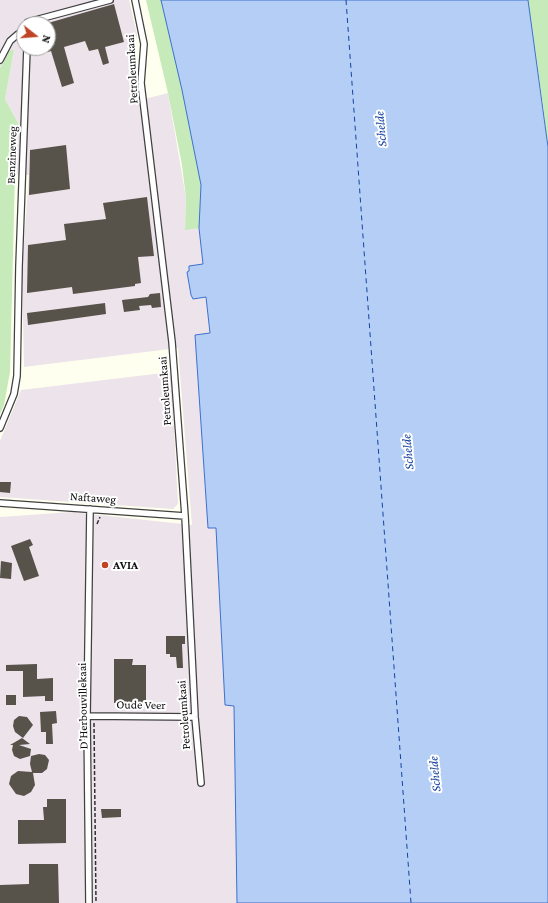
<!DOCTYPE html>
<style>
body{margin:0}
#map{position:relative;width:548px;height:903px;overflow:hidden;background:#feffef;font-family:"Crimson Pro",serif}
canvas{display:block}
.north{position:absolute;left:16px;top:16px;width:40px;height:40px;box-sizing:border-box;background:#fff;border:1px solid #9f9f9f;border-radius:50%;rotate:107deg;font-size:11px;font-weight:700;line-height:16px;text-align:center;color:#0e0e0e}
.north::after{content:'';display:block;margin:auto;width:14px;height:18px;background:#bf4325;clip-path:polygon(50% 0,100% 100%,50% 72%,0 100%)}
</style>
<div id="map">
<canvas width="548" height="903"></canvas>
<div class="north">N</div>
</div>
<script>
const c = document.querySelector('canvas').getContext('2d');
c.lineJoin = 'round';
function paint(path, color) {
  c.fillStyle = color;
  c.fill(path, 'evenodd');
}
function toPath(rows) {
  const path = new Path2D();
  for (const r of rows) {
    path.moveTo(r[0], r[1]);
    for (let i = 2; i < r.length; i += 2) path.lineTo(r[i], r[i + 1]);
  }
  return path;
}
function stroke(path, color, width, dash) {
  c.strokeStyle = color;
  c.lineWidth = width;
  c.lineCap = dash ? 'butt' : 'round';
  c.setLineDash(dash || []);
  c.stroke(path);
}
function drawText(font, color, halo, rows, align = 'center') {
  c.font = font + ' "Crimson Pro",serif';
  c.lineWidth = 4;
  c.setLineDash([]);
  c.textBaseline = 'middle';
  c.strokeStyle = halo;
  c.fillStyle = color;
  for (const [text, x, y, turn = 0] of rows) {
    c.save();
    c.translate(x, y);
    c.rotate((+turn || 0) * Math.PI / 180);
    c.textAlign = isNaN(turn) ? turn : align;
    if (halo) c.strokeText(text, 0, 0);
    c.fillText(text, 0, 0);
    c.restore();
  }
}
const industrial = toPath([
 [0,0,129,0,137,34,129,80,133,102,168,93,186,198,185,229,199,228,203,264,187,272,191,295,193,299,206,296,210,333,195,335,208,527,216,527,225,705,234,706,237,903,0,903,0,517,71,512,192,525,178,348,24,367,22,269,29,175,15,175,19,125,5,99,14,49,9,51,0,68],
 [24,24,48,24,48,48,24,48],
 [171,372,178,504,173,509,0,497,0,441,21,390]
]);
const green = toPath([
 [146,0,161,0,182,90,201,185,199,228,185,230,186,198,182,165,168,93],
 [528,0,548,0,548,147,543,105],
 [14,49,5,99,19,125,15,175,10,372,4,405,0,414,0,68,9,51]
]);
const water = toPath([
 [161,0,528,0,548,147,548,903,237,903,234,706,225,705,216,528,208,528,195,335,210,333,206,297,193,299,191,295,187,272,189,271,189,266,203,264,199,228,201,185,182,90,161,0]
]);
const ferry = toPath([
 [346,0,411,903]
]);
const building = toPath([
 [114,4,124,42,105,47,109,63,103,65,98,49,89,51,85,41,64,47,74,83,62,87,51,51,48,52,48,23],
 [66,145,70,189,29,195,30,150],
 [147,197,154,256,138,257,141,283,135,284,135,286,73,294,72,287,27,293,28,245,66,240,64,224,106,219,103,203],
 [160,293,161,307,152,308,151,305,139,306,140,310,124,312,122,300,148,297,150,294],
 [105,303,106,314,28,325,27,313],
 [0,482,11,482,10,493,0,492],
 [30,539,33,545,29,547,39,576,24,581,11,546],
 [1,561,12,563,11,579,0,578],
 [166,636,185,636,185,644,182,644,183,668,177,668,176,657,170,657,170,654,166,654],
 [114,659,133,659,132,665,146,665,146,703,114,703],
 [37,664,37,679,53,678,53,701,45,701,45,696,23,697,23,671,6,671,6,665],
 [6,695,16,695,16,705,6,705],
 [56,711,57,723,52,724,53,744,46,744,46,732,41,732,40,712],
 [19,716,27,717,33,725,23,738,15,732,13,726,14,720],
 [22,738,30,744,19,745,31,749,30,756,20,759,14,756,12,750,13,745,10,745],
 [39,754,45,755,49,760,47,769,42,773,33,773,35,785,31,792,24,796,16,794,9,784,11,776,18,771,32,772,30,764,31,756],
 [47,799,66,799,66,843,18,844,18,820,44,820,43,807,47,807],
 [101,809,121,809,121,817,102,818],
 [29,864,58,864,59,903,0,903,0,885,29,884]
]);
const path = toPath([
 [97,524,100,517],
 [94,723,96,903]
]);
const minor = toPath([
 [135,0,144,44,141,83,172,342,185,516,195,717,201,783],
 [28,24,28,22,110,0],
 [0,60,10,41,18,34,24,34],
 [0,428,14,394,17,376,19,266,27,48],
 [0,503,185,516],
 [87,716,195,717],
 [89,903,87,716,90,509]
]);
const markers = [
 [105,565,4,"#bf4325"]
];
const streetNames = [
 ["Petroleumkaai",132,69,-93],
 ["Benzineweg",12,155,-88],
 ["Petroleumkaai",165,391,-94],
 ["Naftaweg",93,498,4],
 ["Oude Veer",141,705,1],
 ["D'Herbouvillekaai",83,706,-91],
 ["Petroleumkaai",184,715,-94]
];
const poiNames = [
 ["AVIA",113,565]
];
const waterNames = [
 ["Schelde",381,129,-95],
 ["Schelde",408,452,-95],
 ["Schelde",435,774,-95]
];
paint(industrial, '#ede3eb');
paint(green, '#c6eab9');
paint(water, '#b4cef6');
stroke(water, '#3b70ce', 1);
stroke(ferry, '#1643a1', 1, [5, 4]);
paint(building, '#57524a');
stroke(minor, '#414141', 8);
stroke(path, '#303030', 1.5, [4, 2]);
stroke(minor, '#fff', 5.5);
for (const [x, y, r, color] of markers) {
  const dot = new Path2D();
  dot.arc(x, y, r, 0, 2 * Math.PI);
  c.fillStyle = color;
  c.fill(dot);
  stroke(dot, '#fff', 1.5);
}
drawText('12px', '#0e0e0e', '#fff', streetNames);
drawText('bold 12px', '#0e0e0e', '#fff', poiNames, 'left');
drawText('italic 13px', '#1643a1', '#fff', waterNames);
</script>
